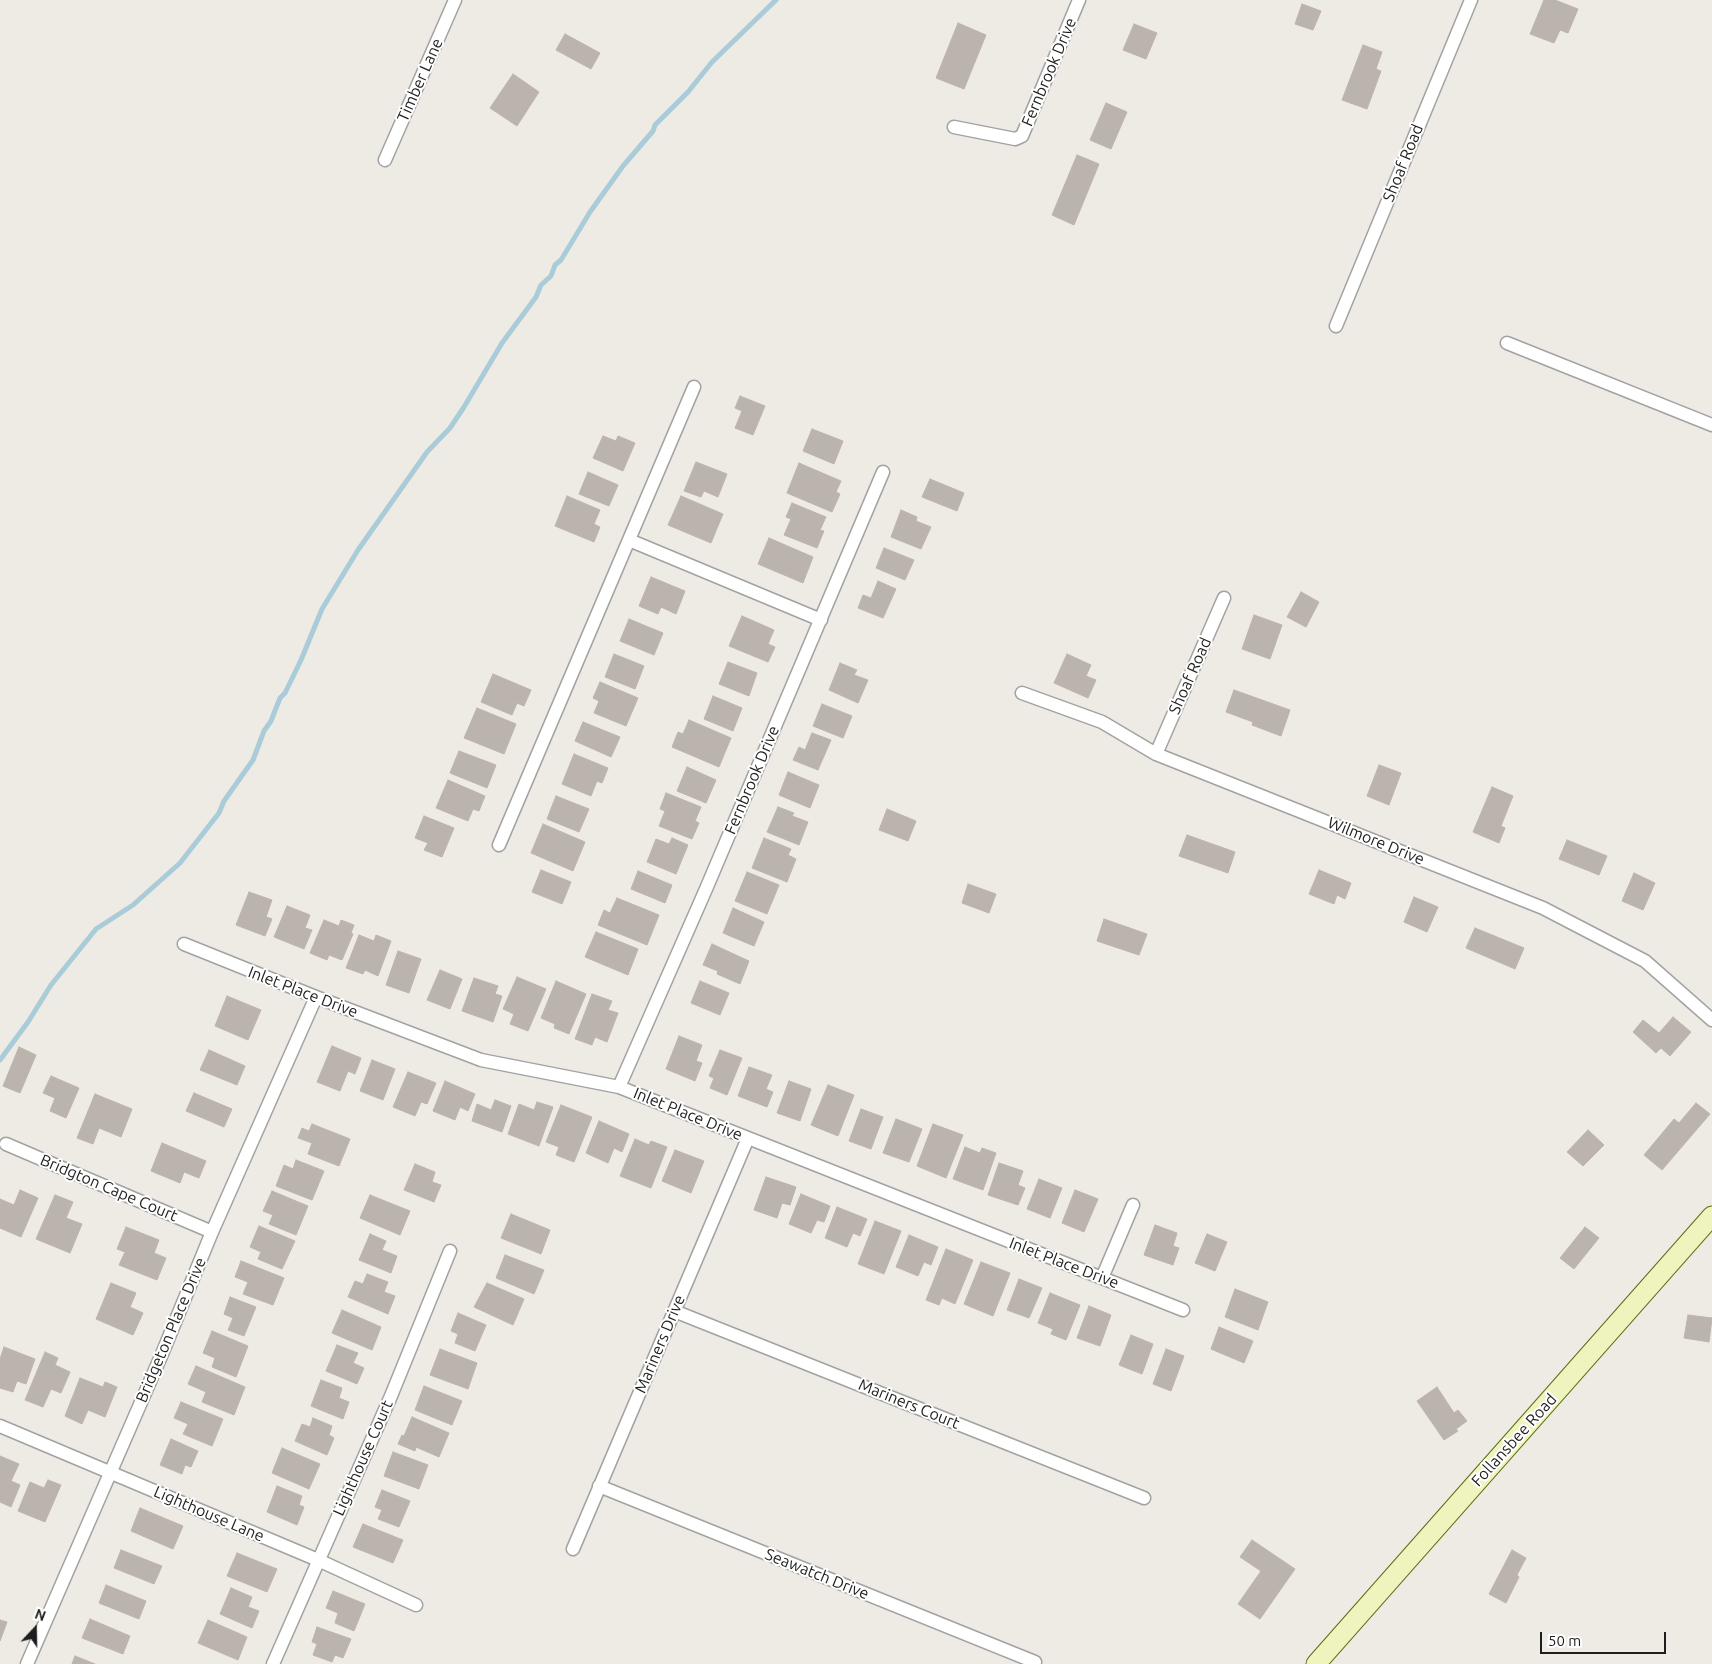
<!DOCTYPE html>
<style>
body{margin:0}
#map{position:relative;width:1712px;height:1664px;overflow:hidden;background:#eeebe5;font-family:Ubuntu,sans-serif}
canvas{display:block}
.north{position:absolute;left:10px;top:1604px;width:50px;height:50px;-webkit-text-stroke:4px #fff;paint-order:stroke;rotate:21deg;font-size:14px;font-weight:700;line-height:20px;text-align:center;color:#1e1e1e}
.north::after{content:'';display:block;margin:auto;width:18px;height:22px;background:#1e1e1e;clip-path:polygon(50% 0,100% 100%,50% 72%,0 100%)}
.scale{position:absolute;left:1540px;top:1632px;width:126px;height:22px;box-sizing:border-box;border:2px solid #1e1e1e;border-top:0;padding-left:6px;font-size:15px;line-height:18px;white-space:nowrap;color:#1e1e1e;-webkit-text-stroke:4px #fff;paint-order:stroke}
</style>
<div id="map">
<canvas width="1712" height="1664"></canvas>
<div class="north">N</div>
<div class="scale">50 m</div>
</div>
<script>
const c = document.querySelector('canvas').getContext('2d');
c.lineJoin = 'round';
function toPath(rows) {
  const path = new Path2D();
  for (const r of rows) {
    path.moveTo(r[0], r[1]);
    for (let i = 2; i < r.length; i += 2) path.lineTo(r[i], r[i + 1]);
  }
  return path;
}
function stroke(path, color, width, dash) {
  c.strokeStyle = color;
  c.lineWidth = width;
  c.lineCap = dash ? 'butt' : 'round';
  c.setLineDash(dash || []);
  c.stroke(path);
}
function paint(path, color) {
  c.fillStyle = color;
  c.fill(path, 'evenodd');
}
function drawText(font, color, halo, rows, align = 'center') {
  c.font = font + ' Ubuntu,sans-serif';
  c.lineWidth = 4;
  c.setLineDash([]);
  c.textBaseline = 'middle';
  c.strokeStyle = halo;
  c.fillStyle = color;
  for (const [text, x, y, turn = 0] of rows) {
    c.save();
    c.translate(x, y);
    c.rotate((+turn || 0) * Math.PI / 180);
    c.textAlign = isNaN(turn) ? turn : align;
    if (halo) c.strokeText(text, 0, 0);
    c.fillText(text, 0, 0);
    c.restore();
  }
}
const stream = toPath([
 [0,1060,28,1022,51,985,96,929,133,905,180,863,219,813,224,801,253,760,264,731,271,721,280,698,285,693,301,660,322,609,358,550,427,452,450,428,464,407,502,343,536,297,541,285,551,276,555,265,561,260,590,212,623,166,653,131,655,125,688,92,712,62,776,0]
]);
const building = toPath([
 [1544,0,1555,0,1578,9,1568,33,1560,30,1554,43,1530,34,1544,0],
 [1302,4,1321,11,1313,30,1295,24,1302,4],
 [958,23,986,35,964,89,936,78,958,23],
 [1134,24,1157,33,1146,59,1123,50,1134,24],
 [565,34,600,53,591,69,556,50,565,34],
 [1363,45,1382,52,1376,69,1381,71,1367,109,1342,100,1363,45],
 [513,74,539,92,517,126,490,108,513,74],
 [1106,103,1127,112,1111,149,1090,140,1106,103],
 [1077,155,1099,164,1074,225,1052,215,1077,155],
 [740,396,765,406,753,435,735,428,742,411,735,408,740,396],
 [812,429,843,441,834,464,803,451,812,429],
 [603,436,616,441,618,436,635,443,623,471,593,458,603,436],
 [696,462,727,474,718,497,704,491,701,497,684,491,696,462],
 [799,463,841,481,836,492,840,494,832,512,787,493,799,463],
 [588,472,618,485,609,506,579,494,588,472],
 [930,479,964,493,957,511,922,497,930,479],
 [567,496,600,510,594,524,600,527,594,542,555,526,567,496],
 [681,496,723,514,711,543,668,525,681,496],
 [792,503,826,517,820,530,824,531,817,548,784,535,791,519,786,517,792,503],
 [901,510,917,517,916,521,931,527,921,549,891,537,901,510],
 [769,538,813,557,803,583,758,564,769,538],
 [884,548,914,560,905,580,876,568,884,548],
 [651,577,685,591,676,614,661,607,658,614,639,606,651,577],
 [878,581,896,589,883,618,858,608,863,595,871,598,878,581],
 [1301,592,1319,602,1306,627,1287,617,1301,592],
 [1254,615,1282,625,1270,659,1242,649,1254,615],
 [742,616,774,630,768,644,775,647,768,662,729,646,742,616],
 [629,619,663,633,654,655,620,641,629,619],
 [614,654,644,666,635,689,605,677,614,654],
 [1067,654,1091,665,1086,676,1096,680,1088,698,1054,683,1067,654],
 [728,662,757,673,749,696,719,684,728,662],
 [840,663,857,670,854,675,868,680,858,703,829,690,840,663],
 [493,674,531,690,524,706,517,703,512,715,481,702,493,674],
 [600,682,638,698,626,726,594,713,599,701,593,698,600,682],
 [1234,690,1290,710,1281,736,1252,725,1253,722,1226,712,1234,690],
 [713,696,742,708,733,731,704,719,713,696],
 [822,704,852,716,843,738,813,726,822,704],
 [477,708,516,724,504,754,464,738,477,708],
 [689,720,731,738,719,767,672,747,678,732,683,734,689,720],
 [583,722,620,737,611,757,575,741,583,722],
 [812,733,831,740,818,770,793,760,799,747,805,750,812,733],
 [459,751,496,765,487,788,450,773,459,751],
 [574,754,608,768,602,783,597,781,591,796,562,784,574,754],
 [1379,765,1401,773,1389,805,1367,796,1379,765],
 [687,767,716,780,706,803,677,791,687,767],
 [788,772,819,785,810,808,779,795,788,772],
 [448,780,485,796,479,811,473,809,468,821,436,808,448,780],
 [1492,787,1513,796,1501,826,1505,828,1499,843,1473,832,1492,787],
 [666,793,701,807,695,821,699,823,692,839,659,826,665,811,660,809,666,793],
 [556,796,589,809,579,832,547,819,556,796],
 [778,807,794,813,792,816,808,822,799,845,767,832,778,807],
 [887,809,916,821,908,841,879,830,887,809],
 [424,816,454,828,442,857,424,850,428,843,415,838,424,816],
 [543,824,585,842,573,871,531,853,543,824],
 [1187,835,1235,852,1228,873,1179,856,1187,835],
 [672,838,688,845,676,874,647,862,656,839,669,844,672,838],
 [764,838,791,849,788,855,796,859,787,882,752,868,764,838],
 [1567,840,1607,856,1599,875,1559,859,1567,840],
 [541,870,571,882,562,904,532,892,541,870],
 [1319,870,1351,883,1345,899,1337,895,1334,904,1309,894,1319,870],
 [638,871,672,885,665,903,631,889,638,871],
 [747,872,779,885,767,914,735,901,747,872],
 [1634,873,1655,883,1643,910,1622,901,1634,873],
 [968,884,996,894,989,913,962,903,968,884],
 [249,892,272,900,266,917,272,919,265,936,236,925,249,892],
 [1414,897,1438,907,1427,932,1404,922,1414,897],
 [617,898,659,915,647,945,598,925,604,910,610,913,617,898],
 [287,906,310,915,305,928,312,930,304,949,274,937,287,906],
 [733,908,764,922,754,946,723,933,733,908],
 [1104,919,1147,934,1139,955,1097,941,1104,919],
 [324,920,339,926,341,920,354,925,351,933,353,934,342,960,329,955,327,960,310,953,324,920],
 [1475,928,1524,948,1515,969,1466,948,1475,928],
 [596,932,638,949,628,975,585,957,596,932],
 [359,935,374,941,376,935,391,941,378,976,365,970,363,974,346,968,359,935],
 [712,944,749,961,740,984,717,974,718,971,703,965,712,944],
 [398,951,421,959,409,993,386,985,398,951],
 [440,970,462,979,450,1009,427,1000,440,970],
 [517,977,546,989,528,1031,510,1024,514,1014,503,1009,517,977],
 [474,978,498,986,495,994,502,996,493,1022,462,1011,474,978],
 [556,981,586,994,569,1034,554,1028,555,1024,541,1018,556,981],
 [700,981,729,993,720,1015,691,1003,700,981],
 [592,994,612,1001,608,1010,618,1013,607,1042,595,1037,592,1045,575,1039,592,994],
 [227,996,261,1010,248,1040,215,1026,227,996],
 [1673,1017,1691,1032,1670,1056,1661,1048,1656,1053,1633,1032,1643,1020,1659,1033,1673,1017],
 [679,1036,702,1045,696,1061,702,1063,695,1081,666,1069,679,1036],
 [332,1046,361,1058,355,1074,348,1071,340,1091,317,1082,332,1046],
 [19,1047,36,1055,20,1093,3,1086,19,1047],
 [209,1050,245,1066,237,1085,200,1070,209,1050],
 [720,1050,742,1058,727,1095,710,1088,714,1078,709,1076,720,1050],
 [372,1060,395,1069,383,1100,360,1091,372,1060],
 [749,1067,772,1075,766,1089,773,1092,767,1107,738,1096,749,1067],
 [408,1072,436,1083,427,1104,421,1102,415,1116,393,1107,408,1072],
 [51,1076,79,1088,66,1118,50,1111,55,1098,43,1093,51,1076],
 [445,1081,475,1094,468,1111,460,1107,455,1120,433,1111,445,1081],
 [789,1081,811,1089,800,1121,777,1113,789,1081],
 [828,1085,854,1095,838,1136,811,1125,828,1085],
 [194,1093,232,1109,224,1127,186,1111,194,1093],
 [95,1094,132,1109,121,1137,99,1128,93,1144,77,1138,95,1094],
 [495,1100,511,1106,502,1132,472,1121,477,1104,491,1110,495,1100],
 [537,1102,553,1107,539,1146,508,1134,519,1104,534,1110,537,1102],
 [1696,1103,1710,1114,1662,1170,1644,1155,1674,1119,1679,1123,1696,1103],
 [561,1105,592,1117,574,1162,556,1155,559,1147,546,1142,561,1105],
 [861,1109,883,1117,871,1149,849,1141,861,1109],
 [896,1119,922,1129,909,1162,883,1153,896,1119],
 [599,1121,629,1134,622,1152,614,1148,608,1163,586,1153,599,1121],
 [312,1124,350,1139,339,1166,308,1154,312,1143,298,1138,302,1128,309,1131,312,1124],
 [933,1124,963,1135,946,1178,917,1166,933,1124],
 [1588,1130,1604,1145,1583,1166,1567,1152,1588,1130],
 [635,1139,649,1145,651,1141,667,1147,651,1188,620,1176,635,1139],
 [162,1143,206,1161,199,1178,184,1172,180,1183,151,1171,162,1143],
 [965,1147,980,1153,982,1148,996,1153,983,1190,953,1179,965,1147],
 [675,1150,704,1161,691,1193,662,1181,675,1150],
 [296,1160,324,1171,312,1200,276,1186,284,1165,293,1169,296,1160],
 [999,1163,1023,1171,1018,1185,1025,1188,1018,1205,988,1195,999,1163],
 [415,1164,435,1172,432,1182,441,1185,434,1202,404,1190,415,1164],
 [766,1177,796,1187,790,1205,782,1203,777,1218,754,1210,766,1177],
 [1039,1179,1062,1188,1050,1218,1027,1209,1039,1179],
 [20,1190,38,1198,21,1237,0,1228,0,1199,14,1205,20,1190],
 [1075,1190,1098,1199,1084,1232,1062,1223,1075,1190],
 [272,1191,308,1206,296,1235,269,1224,273,1215,263,1211,272,1191],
 [801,1194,830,1206,824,1222,817,1220,811,1233,789,1224,801,1194],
 [55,1195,73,1202,66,1218,82,1224,70,1253,36,1239,55,1195],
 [370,1195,410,1211,400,1235,360,1218,370,1195],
 [837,1207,867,1219,860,1236,853,1233,847,1247,825,1238,837,1207],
 [511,1214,550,1230,541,1254,501,1238,511,1214],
 [875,1221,901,1231,884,1274,858,1264,875,1221],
 [1155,1225,1177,1233,1173,1246,1179,1248,1173,1265,1144,1255,1155,1225],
 [259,1226,295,1241,282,1269,258,1259,261,1252,250,1247,259,1226],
 [126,1227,159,1240,154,1253,166,1258,157,1280,119,1265,125,1252,117,1249,126,1227],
 [1585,1227,1599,1238,1574,1269,1560,1258,1585,1227],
 [370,1234,386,1241,382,1250,397,1256,391,1273,359,1260,370,1234],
 [1207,1234,1227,1242,1215,1271,1195,1263,1207,1234],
 [909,1235,938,1247,931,1265,924,1262,918,1276,896,1267,909,1235],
 [946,1249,973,1260,955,1304,942,1298,939,1305,926,1300,946,1249],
 [505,1255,544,1270,534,1294,496,1278,505,1255],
 [241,1261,284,1278,273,1305,243,1294,248,1282,235,1277,241,1261],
 [981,1262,1010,1273,993,1316,964,1304,981,1262],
 [367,1274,388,1282,384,1292,395,1296,388,1314,348,1297,355,1281,363,1284,367,1274],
 [1019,1279,1042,1288,1029,1318,1007,1310,1019,1279],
 [111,1283,136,1293,130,1307,143,1313,133,1335,96,1319,111,1283],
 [487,1283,524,1299,513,1325,474,1307,487,1283],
 [1235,1289,1268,1302,1258,1330,1225,1317,1235,1289],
 [1050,1293,1080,1305,1066,1340,1051,1334,1053,1329,1038,1323,1050,1293],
 [230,1297,256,1307,244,1336,228,1330,233,1318,224,1314,230,1297],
 [1089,1306,1111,1315,1100,1346,1077,1338,1089,1306],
 [342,1310,381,1327,372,1350,332,1333,342,1310],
 [458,1313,486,1325,475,1351,455,1343,458,1334,451,1331,458,1313],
 [1688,1315,1712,1318,1709,1342,1684,1338,1688,1315],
 [1219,1327,1253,1341,1244,1363,1211,1349,1219,1327],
 [212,1331,248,1346,236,1377,212,1367,215,1358,203,1353,212,1331],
 [1131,1335,1153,1344,1142,1374,1119,1365,1131,1335],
 [337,1345,358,1353,353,1363,364,1368,357,1384,326,1371,337,1345],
 [4,1347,35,1359,26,1384,17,1381,13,1392,0,1388,0,1359,4,1347],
 [440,1349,477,1363,468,1389,430,1375,440,1349],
 [1166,1349,1184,1356,1171,1391,1153,1384,1166,1349],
 [45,1352,58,1358,55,1365,70,1372,61,1393,51,1389,43,1407,25,1400,45,1352],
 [196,1366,245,1387,234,1415,202,1402,206,1392,188,1384,196,1366],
 [80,1378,103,1387,105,1382,117,1387,105,1417,88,1410,82,1424,65,1416,80,1378],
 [321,1380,342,1388,339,1398,349,1402,343,1419,311,1406,321,1380],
 [424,1386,462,1401,452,1425,415,1410,424,1386],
 [1437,1387,1454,1413,1458,1410,1467,1421,1456,1429,1458,1431,1444,1440,1417,1401,1437,1387],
 [181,1402,223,1419,212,1446,183,1434,188,1424,174,1418,181,1402],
 [412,1417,449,1433,439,1457,416,1447,415,1451,398,1444,402,1435,404,1436,412,1417],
 [313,1418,332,1426,329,1435,334,1438,327,1455,295,1441,302,1424,310,1427,313,1418],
 [171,1439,198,1451,191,1467,185,1465,182,1474,160,1465,171,1439],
 [282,1448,320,1464,309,1489,272,1473,282,1448],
 [393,1452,428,1465,419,1489,384,1476,393,1452],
 [0,1456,19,1464,11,1481,20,1485,11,1507,0,1502,0,1456],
 [48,1480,61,1485,45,1522,18,1511,30,1482,44,1488,48,1480],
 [277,1486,302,1496,299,1505,304,1507,297,1525,267,1512,277,1486],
 [382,1490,410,1501,399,1527,378,1519,382,1510,375,1507,382,1490],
 [140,1508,183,1526,173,1549,131,1531,140,1508],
 [363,1524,403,1540,393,1563,353,1547,363,1524],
 [1252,1540,1295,1569,1260,1619,1238,1604,1261,1571,1240,1557,1252,1540],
 [121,1550,162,1566,154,1584,114,1568,121,1550],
 [1512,1550,1526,1558,1517,1575,1519,1577,1506,1603,1489,1594,1512,1550],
 [237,1553,277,1569,267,1592,227,1576,237,1553],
 [106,1585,146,1601,139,1619,99,1603,106,1585],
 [231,1588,252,1597,248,1607,259,1611,252,1628,220,1614,231,1588],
 [333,1591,365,1604,354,1631,335,1623,338,1613,326,1608,333,1591],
 [90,1619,130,1636,123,1654,82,1638,90,1619],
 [0,1620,7,1622,0,1641,0,1620],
 [208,1620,247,1637,238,1660,198,1643,208,1620],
 [317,1627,351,1639,343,1658,335,1655,332,1662,313,1655,317,1644,312,1642,317,1627],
 [75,1656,95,1664,72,1664,75,1656]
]);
const street = toPath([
 [954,127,1015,139,1022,136,1079,0],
 [385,160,455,0],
 [1336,326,1471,0],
 [1507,343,1712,425],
 [629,540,821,620],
 [1022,693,1102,722,1156,754,1543,908,1645,961,1712,1020],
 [1156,754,1224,598],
 [499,845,694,387],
 [184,944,316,997,481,1060,619,1087,1183,1310],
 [619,1087,706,889,883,472],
 [6,1144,212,1232],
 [1102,1278,1133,1205],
 [674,1311,1144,1498],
 [0,1426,318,1560,416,1605],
 [599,1486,1035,1662],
 [573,1549,748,1138],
 [27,1664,162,1354,212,1232,316,997],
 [273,1664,391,1396,450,1251]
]);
const secondary = toPath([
 [1316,1664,1712,1216]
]);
const streetNames = [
 ["Fernbrook Drive",1049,72,-67],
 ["Timber Lane",420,80,-66],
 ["Shoaf Road",1403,163,-68],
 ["Shoaf Road",1190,676,-66],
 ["Fernbrook Drive",752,780,-67],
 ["Wilmore Drive",1376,841,22],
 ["Inlet Place Drive",303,992,21],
 ["Inlet Place Drive",688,1114,22],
 ["Bridgton Cape Court",109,1188,23],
 ["Inlet Place Drive",1064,1263,21],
 ["Bridgeton Place Drive",171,1330,-67],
 ["Mariners Drive",660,1344,-67],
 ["Mariners Court",909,1404,22],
 ["Follansbee Road",1514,1440,-48],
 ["Lighthouse Court",363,1458,-66],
 ["Lighthouse Lane",209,1514,23],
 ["Seawatch Drive",817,1574,22]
];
stroke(stream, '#aacbd8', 5);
paint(building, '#bbb4ae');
stroke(building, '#beb3a9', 1);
stroke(street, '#a2a2a2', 15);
stroke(secondary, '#5e6b0f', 21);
stroke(street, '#fff', 12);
stroke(secondary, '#eff3be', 19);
drawText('16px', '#1e1e1e', '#fff', streetNames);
</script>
